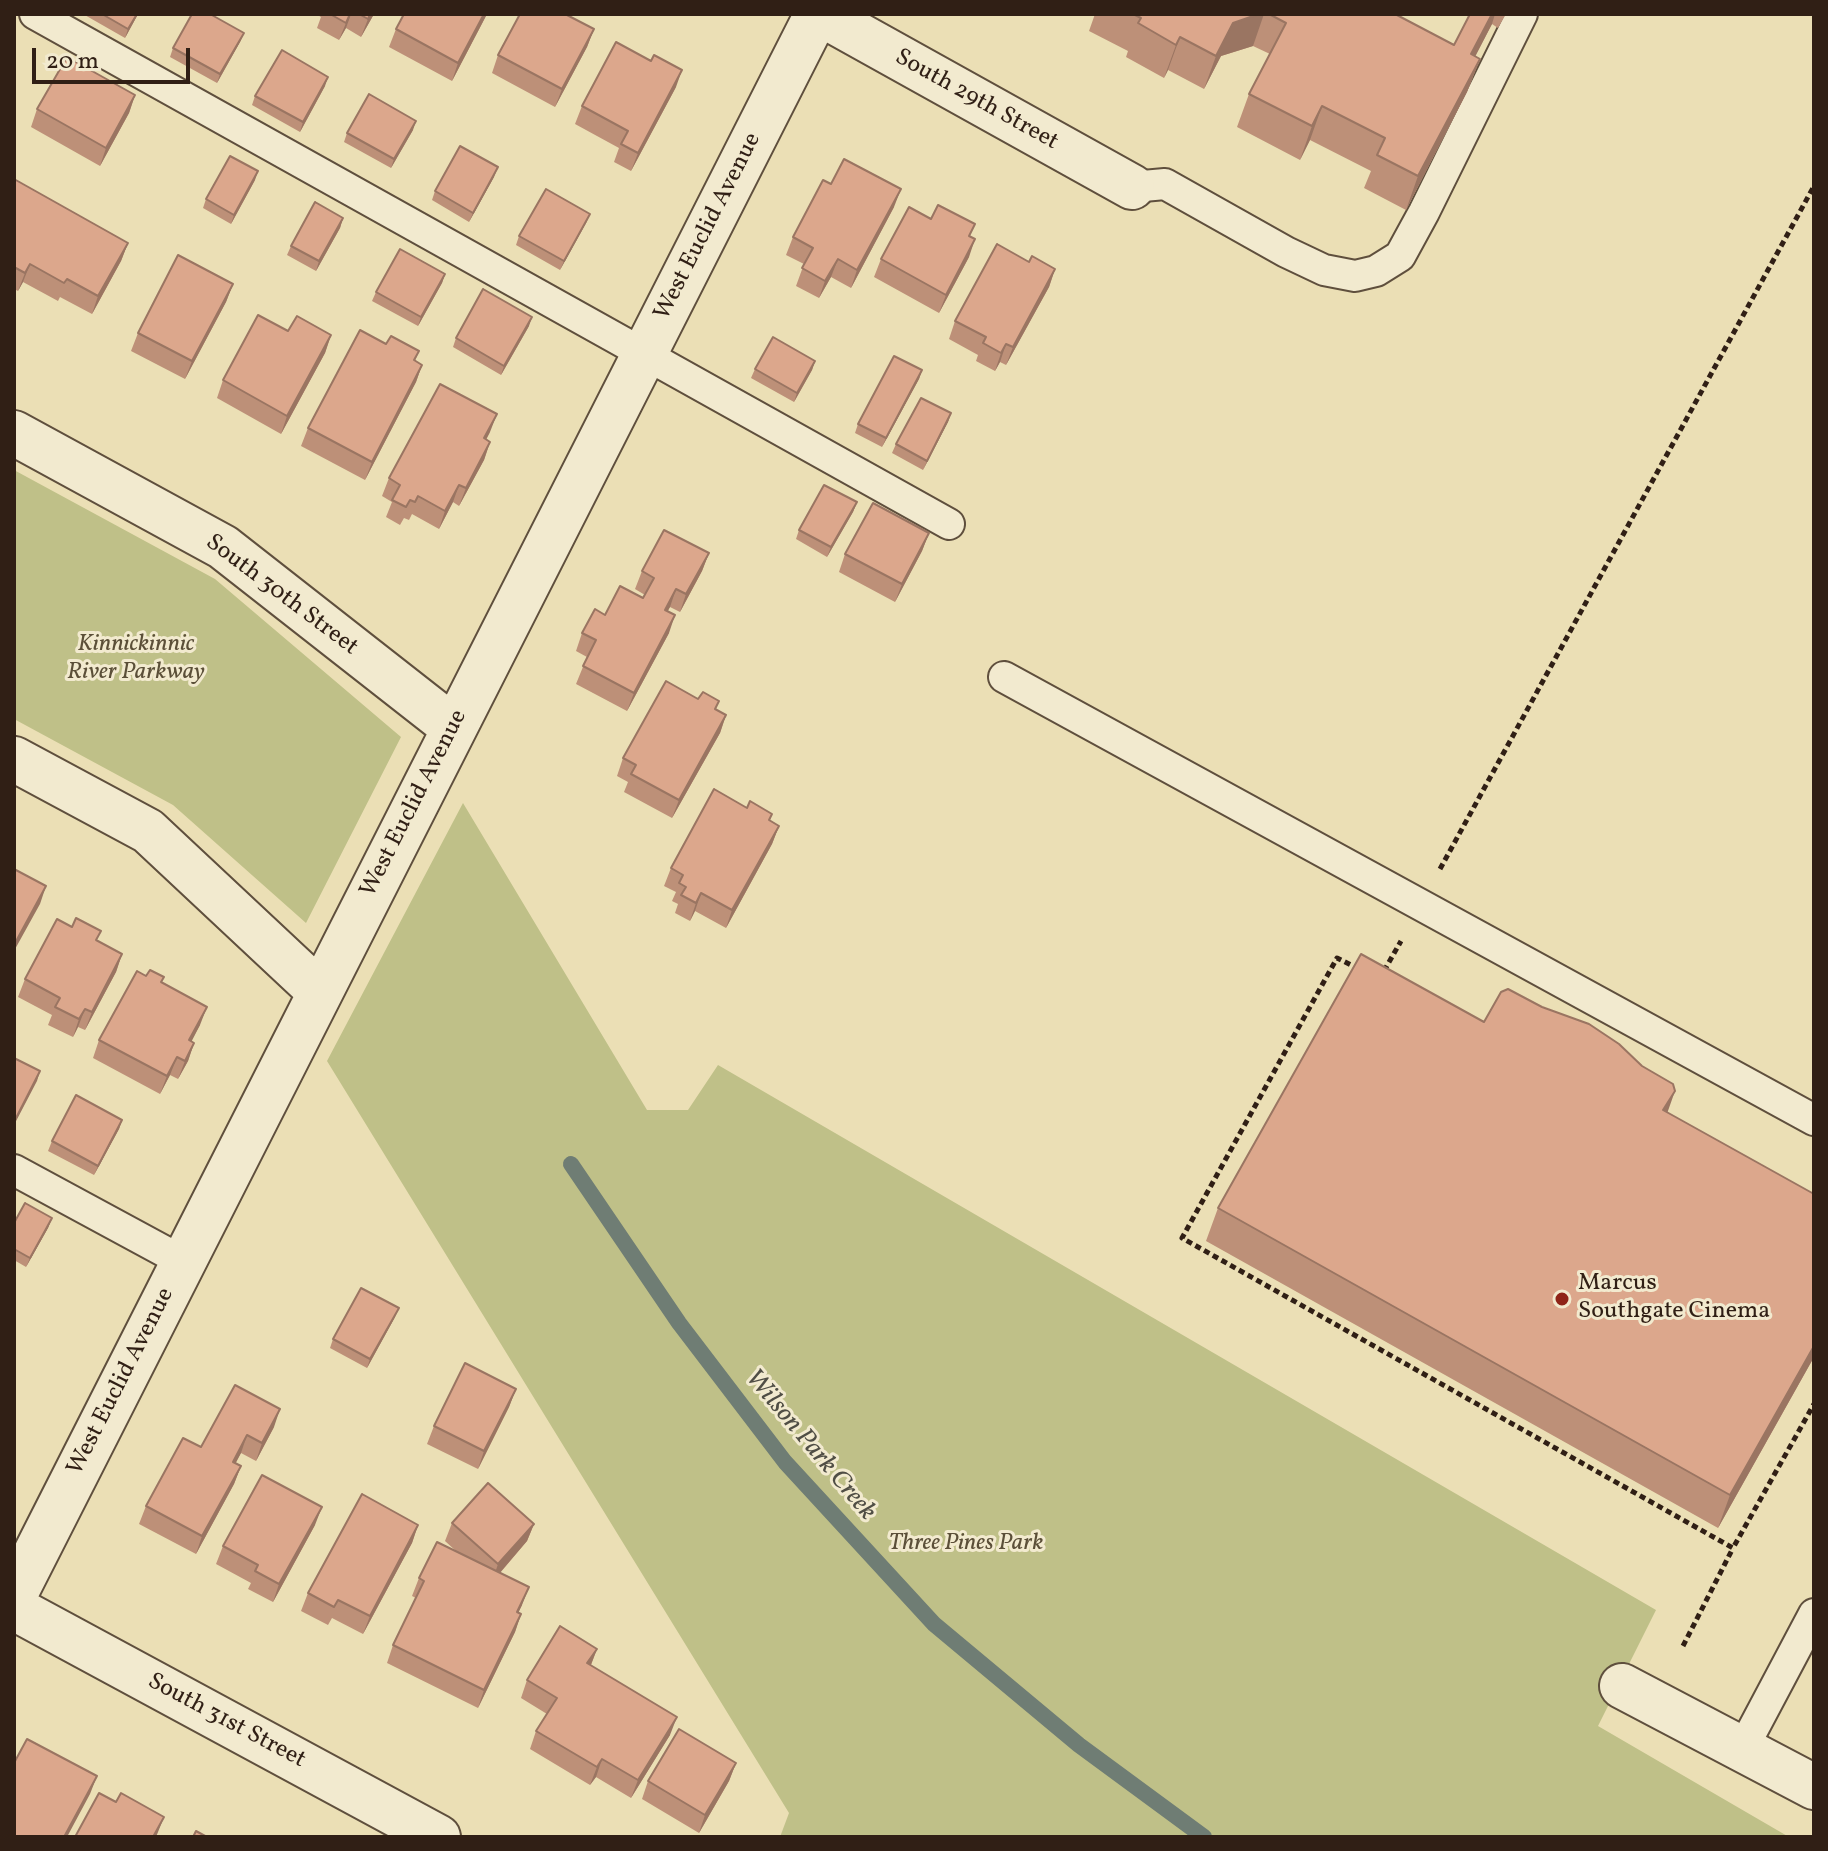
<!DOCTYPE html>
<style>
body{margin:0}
#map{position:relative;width:1828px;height:1851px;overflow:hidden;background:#ebdfb5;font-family:Vollkorn,serif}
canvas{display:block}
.frame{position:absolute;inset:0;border:16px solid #301f15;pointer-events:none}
.scale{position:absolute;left:32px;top:48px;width:158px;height:36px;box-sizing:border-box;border:4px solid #301f15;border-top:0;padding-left:10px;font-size:24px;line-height:28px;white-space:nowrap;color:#301f15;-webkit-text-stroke:6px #f2eacf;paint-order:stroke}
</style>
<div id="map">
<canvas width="1828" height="1851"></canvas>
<div class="frame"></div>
<div class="scale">20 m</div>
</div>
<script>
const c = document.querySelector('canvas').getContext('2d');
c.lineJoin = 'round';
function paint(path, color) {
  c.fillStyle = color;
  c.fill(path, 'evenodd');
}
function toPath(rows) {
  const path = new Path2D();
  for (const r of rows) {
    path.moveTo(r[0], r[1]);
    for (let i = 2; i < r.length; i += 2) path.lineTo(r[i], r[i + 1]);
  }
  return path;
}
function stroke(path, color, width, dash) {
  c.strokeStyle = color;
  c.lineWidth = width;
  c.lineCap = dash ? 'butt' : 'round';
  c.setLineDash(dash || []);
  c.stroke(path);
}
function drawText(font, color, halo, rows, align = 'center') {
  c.font = font + ' Vollkorn,serif';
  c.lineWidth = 6;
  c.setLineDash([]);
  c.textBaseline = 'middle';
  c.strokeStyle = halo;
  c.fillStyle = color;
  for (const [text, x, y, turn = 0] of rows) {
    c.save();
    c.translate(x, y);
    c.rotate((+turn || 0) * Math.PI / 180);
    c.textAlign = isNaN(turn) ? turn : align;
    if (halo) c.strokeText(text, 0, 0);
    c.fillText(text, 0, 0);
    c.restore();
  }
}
const green = toPath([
 [14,470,215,579,401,737,306,923,173,805,14,719],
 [463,803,647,1110,688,1110,718,1065,1656,1610,1598,1726,1789,1837,780,1837,789,1813,327,1061]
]);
const stream = toPath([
 [571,1164,679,1323,785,1462,934,1624,1079,1745,1204,1837]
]);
const path = toPath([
 [1440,869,1814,186],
 [1359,969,1337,958,1182,1238,1733,1548,1814,1404],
 [1384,971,1401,941],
 [1683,1646,1733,1548]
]);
const lane = toPath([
 [35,14,949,524],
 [1132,187,1165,184,1286,252,1324,270,1355,276,1376,271,1400,256,1424,212,1522,14],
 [1004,677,1814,1120],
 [14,1170,184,1262],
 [1743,1748,1814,1614]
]);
const street = toPath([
 [821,14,1132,187],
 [14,433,223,547,454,728],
 [14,759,148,831,320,992],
 [14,1596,817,14],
 [14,1608,438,1837],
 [1622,1686,1814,1787]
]);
const wall = toPath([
 [83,14,138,14,125,38],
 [316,14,374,14,361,37,346,28,339,40,317,28,321,17],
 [404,14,487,14,452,81,389,47,396,29],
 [1095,14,1395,14,1454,45,1469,15,1468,14,1506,14,1498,28,1492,24,1475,56,1480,59,1467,92,1406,210,1364,188,1371,171,1310,140,1300,160,1237,127,1249,94,1270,54,1253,46,1221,56,1204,89,1168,70,1164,78,1126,57,1128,51,1089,31],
 [594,29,587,47,555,107,492,73,498,55],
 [244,33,240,42,217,83,170,57,173,48],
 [325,86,300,132,252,105,255,96],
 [676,87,631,171,614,162,619,148,575,124,582,106],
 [135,95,129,113,100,166,31,127,37,109],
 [413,130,391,168,344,142,347,133],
 [494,177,469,222,432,200,435,191],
 [14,179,128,243,121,261,92,314,60,297,58,301,23,282,18,291,14,289],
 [255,180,231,224,203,208,206,199],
 [831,184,894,207,851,288,831,277,819,298,796,286,804,264,786,255,793,237],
 [590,214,586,223,560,270,516,245,519,236],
 [343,218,340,228,316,271,287,255,291,246],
 [970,237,969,257,939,313,874,277,881,259],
 [1029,262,1055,269,1049,287,1006,365,1000,362,995,371,976,361,978,355,949,339,955,321],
 [445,274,442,283,418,326,372,301,376,292],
 [233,284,226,302,185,379,131,351,138,333],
 [529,326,501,375,453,347,456,338],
 [288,331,331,335,325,353,281,434,217,398,223,380],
 [386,344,419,351,415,361,422,365,416,382,365,480,301,446,308,428],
 [815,361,812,370,794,402,751,378,755,369],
 [922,370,919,379,882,447,855,433,858,424],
 [951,413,948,422,923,470,892,453,896,444],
 [490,432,486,440,490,442,484,460,459,506,453,502,439,529,412,514,409,520,404,518,400,525,386,517,392,502,382,496,389,478],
 [857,502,853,512,827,557,796,539,799,530],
 [929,533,922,551,895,602,839,572,845,554],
 [709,553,702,571,680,612,670,607,667,611,669,633,627,711,576,684,587,657,576,651,582,633,605,615,643,598,645,595,635,589,642,571],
 [716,710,726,715,720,733,672,818,624,792,628,782,617,776,623,758],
 [747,808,772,814,770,820,779,826,772,844,726,928,695,911,690,921,675,913,678,904,672,901,676,892,664,886,671,868],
 [98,941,122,954,116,972,85,1030,78,1027,73,1037,48,1025,52,1015,18,997,25,979],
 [146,976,164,977,162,982,200,1025,191,1041,194,1043,188,1061,178,1079,170,1075,160,1094,93,1058,99,1040],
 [1484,1022,1668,1112,1814,1357,1718,1528,1206,1241,1218,1208],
 [122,1120,119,1129,94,1175,48,1151,52,1141],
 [52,1218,48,1228,26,1267,14,1260,14,1223],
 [395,1317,367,1368,330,1348,333,1339],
 [516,1389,509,1407,478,1469,427,1444,434,1426],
 [274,1427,256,1461,241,1453,235,1463,241,1466,234,1484,196,1554,139,1524,146,1506,201,1447],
 [452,1523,534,1524,527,1541,500,1573,522,1605,518,1613,521,1614,515,1632,478,1708,387,1663,393,1645,416,1598,412,1596,419,1578,457,1552,445,1541],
 [315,1525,273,1602,248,1589,251,1583,216,1564,223,1546],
 [418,1525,412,1543,363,1634,332,1618,328,1625,301,1611,308,1593],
 [597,1649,591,1665,670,1735,631,1798,596,1777,590,1785,530,1749,536,1731,547,1714,521,1698,527,1680],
 [736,1763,729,1781,699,1833,642,1799,648,1781]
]);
const shadedWall = toPath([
 [137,14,138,14,125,38,128,29],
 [351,14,346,28,339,40,346,23],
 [370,14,374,14,361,37,368,19],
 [484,14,487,14,452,81,458,63],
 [1259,14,1264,14,1253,46,1221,56,1204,89,1216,56,1233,23],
 [1492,14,1495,14,1492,24,1459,88,1471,54],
 [594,29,587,47,555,107,562,89],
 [244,33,240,42,217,83,220,74],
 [1180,37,1168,70,1164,78,1176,45],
 [1480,59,1467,92,1406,210,1418,176],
 [682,70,676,87,631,171,638,153],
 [328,77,325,86,300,132,303,122],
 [135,95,129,113,100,166,106,148],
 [1322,106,1310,140,1300,160,1312,126],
 [416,121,413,130,391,168,394,159],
 [498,167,494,177,469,222,473,213],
 [258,171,255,180,231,224,234,215],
 [901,189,894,207,851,288,857,270],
 [590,214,586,223,560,270,564,261],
 [343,218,340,228,316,271,319,261],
 [975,239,969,257,939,313,946,295],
 [128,243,121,261,92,314,98,296],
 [838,259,831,277,819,298,825,281],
 [30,264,23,282,18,291,25,273],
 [1055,269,1049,287,1006,365,1013,347],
 [445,274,442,283,418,326,421,317],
 [233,284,226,302,185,379,192,361],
 [532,317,529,326,501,375,504,366],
 [331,335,325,353,281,434,287,416],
 [1006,344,1000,362,995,371,1001,353],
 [815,361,812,370,794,402,797,393],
 [422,365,416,382,365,480,372,462],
 [922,370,919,379,882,447,886,438],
 [951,413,948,422,923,470,927,461],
 [497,414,490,432,477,456,484,438],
 [490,442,484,460,459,506,466,488],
 [459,485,453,502,439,529,445,511],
 [857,502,853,512,827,557,831,547],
 [929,533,922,551,895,602,902,584],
 [709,553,702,571,680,612,686,594],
 [676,589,670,607,659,628,665,610],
 [675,615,669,633,627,711,634,693],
 [726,715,720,733,672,818,679,800],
 [779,826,772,844,726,928,732,910],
 [46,886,40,904,14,951,14,945],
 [701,893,695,911,690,921,696,903],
 [122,954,116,972,85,1030,92,1012],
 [207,1007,200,1025,183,1058,189,1040],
 [85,1009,78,1027,73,1037,79,1019],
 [194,1043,188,1061,178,1079,185,1061],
 [177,1057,170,1075,160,1094,167,1076],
 [40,1071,37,1081,14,1125,14,1122],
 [1675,1091,1663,1125,1663,1110],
 [122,1120,119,1129,94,1175,98,1166],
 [52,1218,48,1228,26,1267,30,1258],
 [399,1308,395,1317,367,1368,370,1359],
 [1814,1346,1814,1357,1718,1528,1730,1495],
 [516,1389,509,1407,478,1469,484,1451],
 [280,1409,274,1427,256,1461,262,1443],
 [247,1435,241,1453,227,1480,233,1462],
 [241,1466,234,1484,196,1554,202,1536],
 [322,1507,315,1525,273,1602,279,1584],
 [534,1524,527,1541,492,1582,498,1564],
 [418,1525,412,1543,363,1634,370,1616],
 [529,1587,522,1605,510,1630,517,1612],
 [521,1614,515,1632,478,1708,484,1690],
 [597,1649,590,1667,587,1663],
 [677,1717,670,1735,631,1798,638,1780],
 [602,1759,596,1777,590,1785,597,1767],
 [736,1763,729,1781,699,1833,705,1815],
 [97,1776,90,1794,67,1837,64,1837],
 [164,1817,156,1837,153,1837]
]);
const building = toPath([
 [102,14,137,14,128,29,102,14],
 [192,14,210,14,244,33,220,74,173,48,192,14],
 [330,14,350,14,346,23,330,14],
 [359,14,370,14,368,19,359,14],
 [404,14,484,14,458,63,396,29,404,14],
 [520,14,565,14,594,29,562,89,498,55,520,14],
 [1133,14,1259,14,1233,23,1216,56,1180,37,1176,45,1138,23,1141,18,1133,14],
 [1269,14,1395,14,1454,45,1470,14,1492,14,1471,54,1480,59,1418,176,1377,155,1385,138,1322,106,1312,126,1249,94,1286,23,1269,14],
 [616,42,651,61,654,55,682,70,638,153,621,144,628,131,582,106,616,42],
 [282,50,328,77,303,122,255,96,282,50],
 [67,57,135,95,106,148,37,109,67,57],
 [369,94,416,121,394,159,347,133,369,94],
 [460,146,498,167,473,213,435,191,460,146],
 [230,156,258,171,234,215,206,199,230,156],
 [844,159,901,189,857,270,838,259,825,281,802,268,813,248,793,237,823,180,831,184,844,159],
 [14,179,128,243,98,296,67,279,64,283,30,264,25,273,14,267,14,179],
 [546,189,590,214,564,261,519,236,546,189],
 [315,202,343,218,319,261,291,246,315,202],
 [938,205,975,224,969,236,975,239,946,295,881,259,909,207,931,219,938,205],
 [997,244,1029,262,1032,256,1055,269,1013,347,1006,344,1001,353,983,343,986,337,955,321,997,244],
 [400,249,445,274,421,317,376,292,400,249],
 [178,255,233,284,192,361,138,333,178,255],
 [483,289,532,317,504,366,456,338,483,289],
 [258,315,288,331,297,316,331,335,287,416,223,380,258,315],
 [360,330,386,344,391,336,419,351,414,360,422,365,372,462,308,428,360,330],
 [773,337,815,361,797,393,755,369,773,337],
 [894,356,922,370,886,438,858,424,894,356],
 [440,384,497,414,484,438,490,442,466,488,459,485,445,511,418,496,415,502,410,500,406,507,392,500,400,485,389,478,440,384],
 [921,398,951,413,927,461,896,444,921,398],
 [824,485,857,502,831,547,799,530,824,485],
 [873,503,929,533,902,584,845,554,873,503],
 [664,530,709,553,686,594,676,589,665,610,675,615,634,693,583,666,596,640,582,633,595,609,605,615,620,586,643,598,654,578,642,571,664,530],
 [666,681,698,699,703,692,719,701,715,709,726,715,679,800,631,774,636,765,623,758,666,681],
 [714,789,747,808,750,801,772,814,769,820,779,826,732,910,701,893,696,903,681,895,686,887,679,883,683,875,671,868,714,789],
 [14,869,46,886,14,945,14,869],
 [76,918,101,931,96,940,122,954,92,1012,85,1009,79,1019,55,1007,60,998,25,979,57,919,72,927,76,918],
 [1361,954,1484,1022,1501,992,1508,989,1542,1007,1589,1024,1619,1044,1642,1066,1673,1084,1675,1091,1663,1110,1814,1194,1814,1346,1730,1495,1218,1208,1361,954],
 [150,970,164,977,161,982,207,1007,189,1040,194,1043,185,1061,177,1057,167,1076,99,1040,137,971,146,976,150,970],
 [14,1058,40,1071,14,1122,14,1058],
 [76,1095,122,1120,98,1166,52,1141,76,1095],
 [25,1203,52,1218,30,1258,14,1249,14,1223,25,1203],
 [361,1288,399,1308,370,1359,333,1339,361,1288],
 [465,1363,516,1389,484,1451,434,1426,465,1363],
 [235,1385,280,1409,262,1443,247,1435,233,1462,241,1466,202,1536,146,1506,183,1438,201,1447,235,1385],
 [262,1475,322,1507,279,1584,255,1571,258,1565,223,1546,262,1475],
 [488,1483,534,1524,498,1564,452,1523,488,1483],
 [362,1494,418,1525,370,1616,338,1600,334,1607,308,1593,362,1494],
 [437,1542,529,1587,517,1612,521,1614,484,1690,393,1645,424,1581,419,1578,437,1542],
 [560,1626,597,1649,587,1663,677,1717,638,1780,602,1759,597,1767,536,1731,557,1698,527,1680,560,1626],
 [679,1729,736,1763,705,1815,648,1781,679,1729],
 [27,1739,97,1776,64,1837,14,1837,14,1763,27,1739],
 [99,1793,116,1802,121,1793,164,1817,153,1837,75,1837,99,1793],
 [196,1831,207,1837,193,1837,196,1831]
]);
const markers = [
 [1562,1299,8,"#8f2418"]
];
const streetNames = [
 ["South 29th Street",976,101,29],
 ["West Euclid Avenue",709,227,-63],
 ["South 30th Street",281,596,37],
 ["West Euclid Avenue",415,804,-63],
 ["West Euclid Avenue",122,1382,-63],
 ["South 31st Street",226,1722,28]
];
const parkNames = [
 ["Kinnickinnic",136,646],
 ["River Parkway",136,674],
 ["Three Pines Park",966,1545]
];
const poiNames = [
 ["Marcus",1578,1285],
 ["Southgate Cinema",1578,1313]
];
const waterNames = [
 ["Wilson Park Creek",809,1446,50]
];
paint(green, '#bfc088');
stroke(stream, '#6f7d74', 16);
stroke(lane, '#5f4f3d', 34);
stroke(street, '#5f4f3d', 48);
stroke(path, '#301f15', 5, [6, 4]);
stroke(lane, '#f2eacf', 30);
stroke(street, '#f2eacf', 44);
paint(wall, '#bd9078');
paint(shadedWall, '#9a7562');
paint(building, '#dca78c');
stroke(building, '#9a7562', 2);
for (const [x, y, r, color] of markers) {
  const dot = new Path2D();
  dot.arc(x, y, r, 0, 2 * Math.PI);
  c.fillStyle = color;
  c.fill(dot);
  stroke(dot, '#f2eacf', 3);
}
drawText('24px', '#301f15', '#f2eacf', streetNames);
drawText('italic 24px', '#5b4f38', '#f2eacf', parkNames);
drawText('24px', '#301f15', '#f2eacf', poiNames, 'left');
drawText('italic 26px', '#504e45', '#f2eacf', waterNames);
</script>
